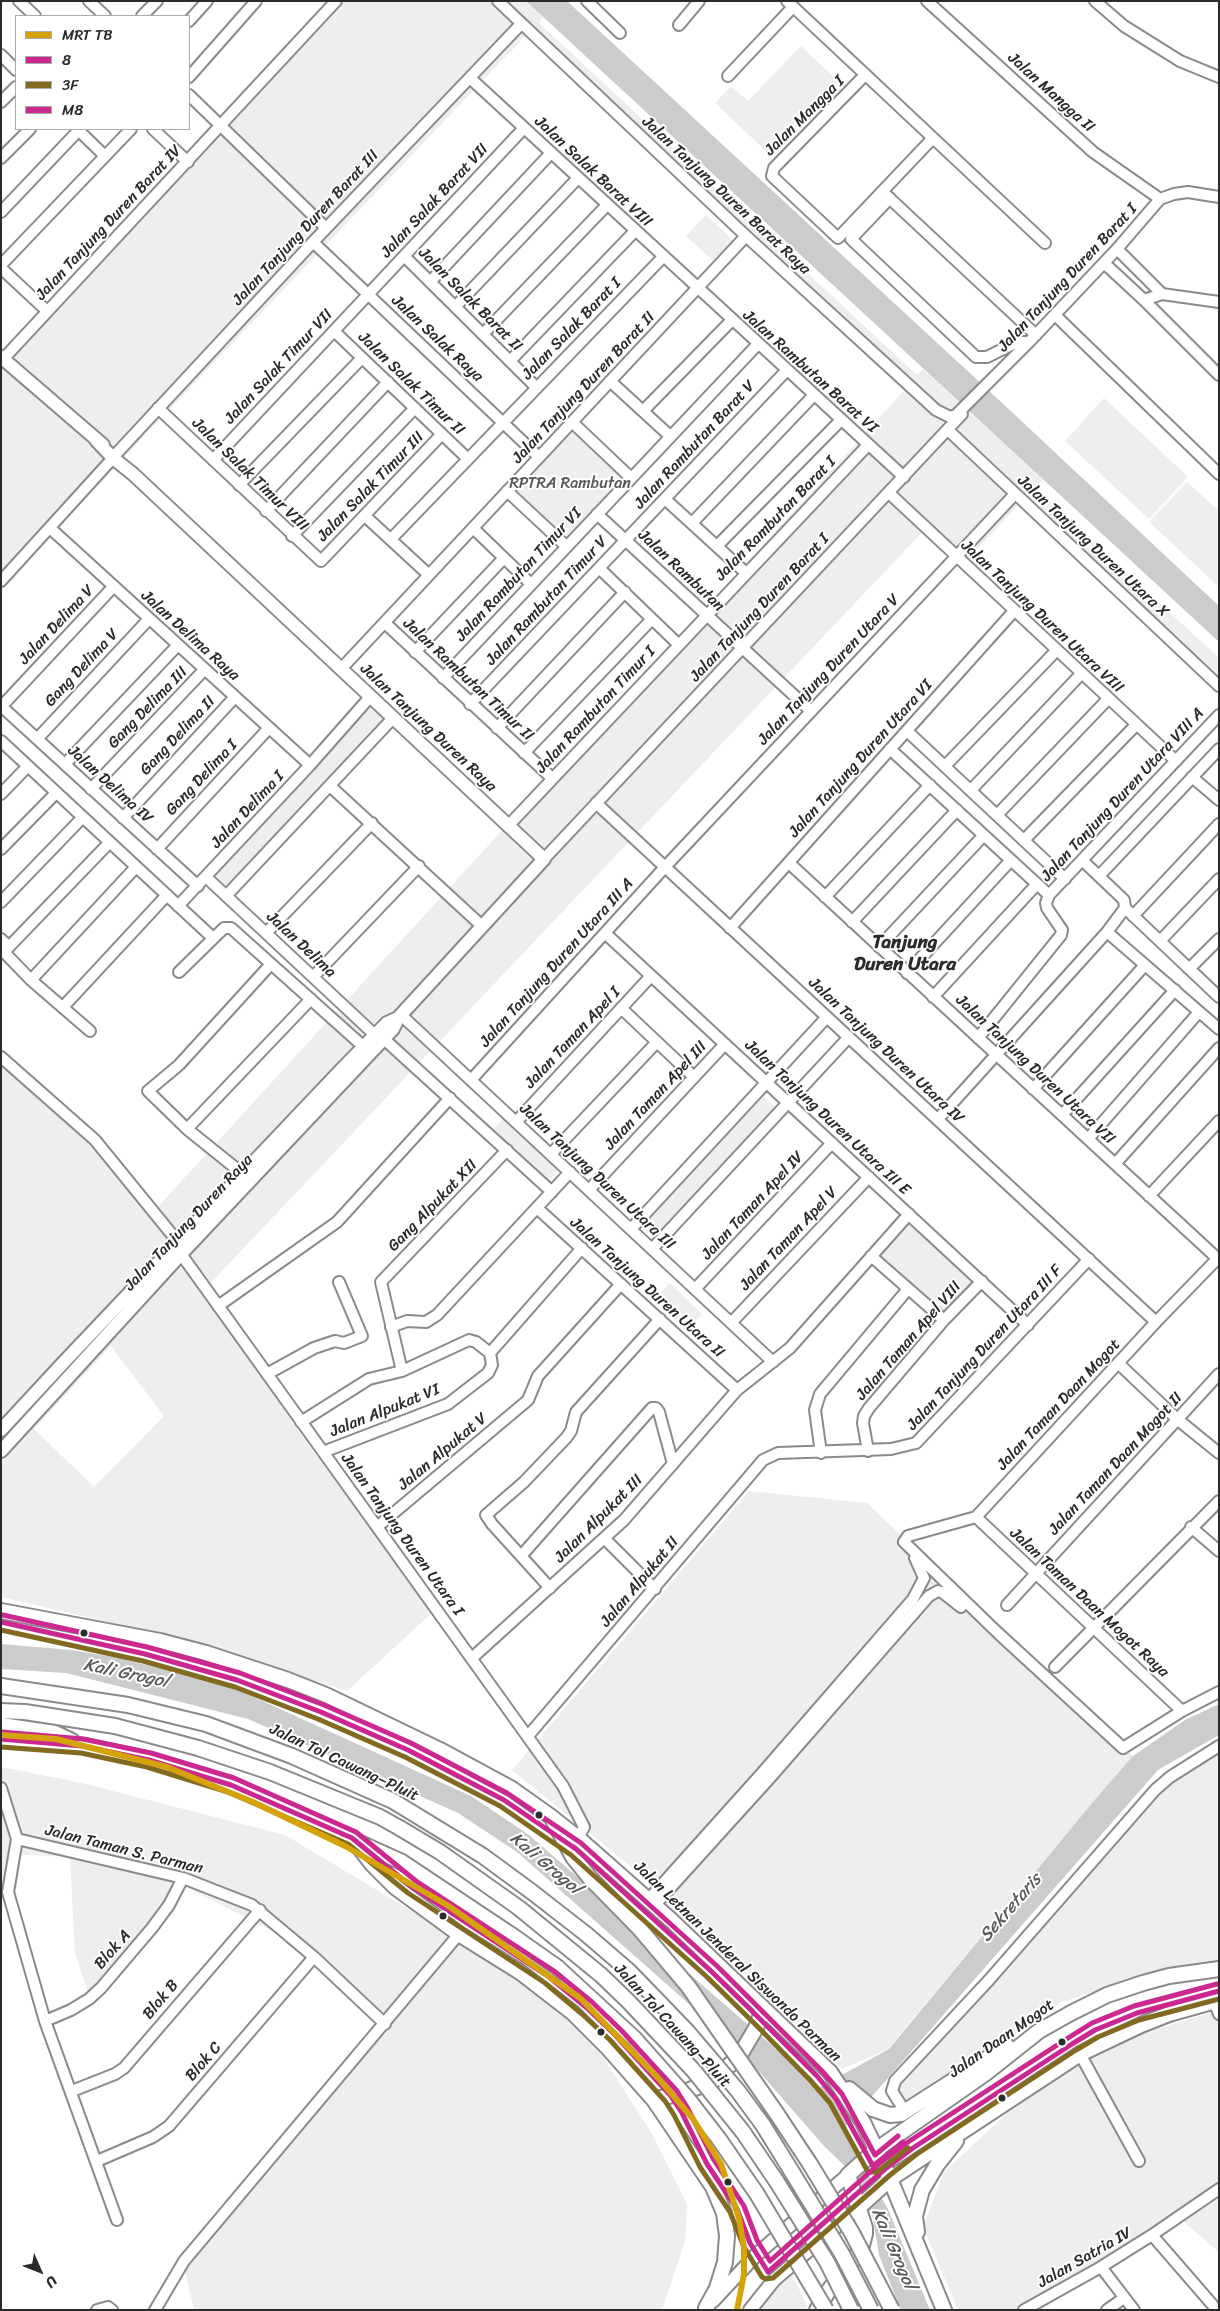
<!DOCTYPE html>
<meta charset="utf-8">
<style>
body{margin:0}
#map{position:relative;width:1220px;height:2311px;overflow:hidden;background:#fff;font-family:Sriracha,sans-serif}
canvas{display:block}
.frame{position:absolute;inset:0;border:2px solid #2b2b2b;pointer-events:none}
.legend{position:absolute;left:15px;top:15px;width:175px;height:115px;box-sizing:border-box;background:#fff;border:1px solid #aaa;margin:0;padding:6px 9px;list-style:none;font-size:15px;color:#2b2b2b}
.legend li{display:flex;align-items:center;gap:10px;height:25px}
.legend b{width:25px;border:1px solid #aaa}
.north{position:absolute;left:15px;top:2246px;width:50px;height:50px;-webkit-text-stroke:4px #fff;paint-order:stroke;rotate:134deg;font-size:14px;font-weight:700;line-height:20px;text-align:center;color:#2b2b2b}
.north::after{content:'';display:block;margin:auto;width:18px;height:22px;background:#2b2b2b;clip-path:polygon(50% 0,100% 100%,50% 72%,0 100%)}
</style>
<div id="map">
<canvas width="1220" height="2311"></canvas>
<div class="frame"></div>
<ul class="legend">
<li><b style="height:6px;background:#d5a209"></b>MRT TB</li>
<li><b style="height:6px;background:#cc2790"></b>8</li>
<li><b style="height:6px;background:#826a20"></b>3F</li>
<li><b style="height:6px;background:#cb2990"></b>M8</li>
</ul>
<div class="north">U</div>
</div>
<script>
const c = document.querySelector('canvas').getContext('2d');
c.lineJoin = 'round';
function paint(path, color) {
  c.fillStyle = color;
  c.fill(path, 'evenodd');
}
function toPath(rows) {
  const path = new Path2D();
  for (const r of rows) {
    path.moveTo(r[0], r[1]);
    for (let i = 2; i < r.length; i += 2) path.lineTo(r[i], r[i + 1]);
  }
  return path;
}
function stroke(path, color, width, dash) {
  c.strokeStyle = color;
  c.lineWidth = width;
  c.lineCap = dash ? 'butt' : 'round';
  c.setLineDash(dash || []);
  c.stroke(path);
}
function drawText(font, color, halo, rows, align = 'center') {
  c.font = font + ' Sriracha,sans-serif';
  c.lineWidth = 4;
  c.setLineDash([]);
  c.textBaseline = 'middle';
  c.strokeStyle = halo;
  c.fillStyle = color;
  for (const [text, x, y, turn = 0] of rows) {
    c.save();
    c.translate(x, y);
    c.rotate((+turn || 0) * Math.PI / 180);
    c.textAlign = isNaN(turn) ? turn : align;
    if (halo) c.strokeText(text, 0, 0);
    c.fillText(text, 0, 0);
    c.restore();
  }
}
const built = toPath([
 [343,1,526,1,543,17,539,23,917,375,923,369,1043,479,1035,488,1219,658,1219,675,1026,497,965,562,929,525,204,1290,303,1438,433,1612,347,1691,198,1643,1,1597,1,1057,43,1089,155,1210,911,383,532,29,1,586,1,369],
 [111,1346,164,1416,94,1487,34,1429],
 [801,46,839,82,770,155,715,103,731,86,748,101],
 [706,215,733,240,713,261,686,236],
 [1104,398,1188,477,1149,519,1065,441],
 [574,427,627,478,566,540,514,489],
 [1187,482,1219,511,1219,587,1149,522],
 [373,704,387,716,227,887,215,876],
 [761,1094,776,1107,654,1239,640,1226],
 [505,1117,560,1169,543,1187,488,1135],
 [911,1220,977,1283,946,1315,878,1257],
 [670,1283,702,1314,686,1331,654,1300],
 [749,1491,867,1503,1133,1756,1097,1797,888,2049,842,2069,657,1888,512,1770],
 [1219,1751,1219,1962,1149,1974,1062,2002,906,2108,892,2087,1135,1805],
 [1,1767,82,1783,285,1835,512,1971,584,2033,601,2054,652,2134,687,2204,685,2241,662,2310,194,2310,183,2263,386,2018,294,1942,186,1887,91,2001,75,1953,70,1857,7,1854,5,1898,1,1899],
 [1219,2010,1219,2252,1184,2222,1030,2310,958,2310,923,2227,944,2172,1005,2115,1107,2044],
 [792,2274,809,2310,756,2310]
]);
const water = toPath([
 [526,1,567,1,999,400,1219,606,1219,642],
 [1,1644,72,1650,119,1658,232,1687,471,1796,529,1835,820,2087,889,2049,1097,1797,1133,1756,1185,1720,1219,1704,1219,1735,1158,1770,846,2126,855,2151,888,2209,930,2310,901,2310,879,2255,873,2218,852,2173,824,2146,748,2059,697,2011,517,1852,458,1813,248,1719,66,1673,1,1669]
]);
const minor = toPath([
 [19,1,35,16],
 [89,1,105,16],
 [498,1,746,236,936,410,950,417,956,415,1029,342,1117,249,1160,199,1174,194,1188,192,1219,197],
 [587,1,620,33],
 [787,1,1045,243],
 [927,1,1093,152,1160,199],
 [1095,1,1124,26,1180,61,1219,77],
 [142,16,157,1],
 [189,21,207,1],
 [679,25,699,1],
 [1,55,16,70],
 [865,75,774,168,772,176,838,238,932,139],
 [728,76,793,7],
 [189,77,256,1],
 [470,78,904,477],
 [189,95,326,228],
 [1,102,16,87],
 [77,129,105,156],
 [153,129,188,162],
 [1,158,30,129],
 [885,194,1036,335],
 [890,198,851,239,976,357,987,357,1017,342,1029,342],
 [1,212,79,130],
 [313,242,539,457],
 [1117,249,1162,294],
 [404,256,536,387],
 [1104,263,1144,300,1219,375],
 [1,265,131,129],
 [1,268,47,311],
 [430,282,551,153],
 [1144,300,1162,294,1219,302],
 [455,307,578,178],
 [1055,315,1219,474],
 [334,331,468,459],
 [483,334,607,205],
 [6,356,336,1],
 [510,361,635,231],
 [610,381,670,436],
 [158,408,321,561,442,434],
 [643,411,732,320],
 [572,422,631,478],
 [948,430,1219,686],
 [116,454,313,242,521,24],
 [213,460,524,128],
 [239,485,362,358],
 [507,491,566,546],
 [889,493,1176,761],
 [665,499,746,573],
 [266,511,388,382],
 [597,514,811,711],
 [365,516,429,575],
 [692,523,814,395],
 [50,528,310,765],
 [473,528,531,584],
 [292,536,415,408],
 [391,539,663,257],
 [717,546,841,420],
 [599,568,678,644],
 [1,581,113,458],
 [385,623,552,778],
 [415,652,504,558],
 [341,669,746,236],
 [443,678,758,344],
 [470,704,787,370],
 [1,706,198,886],
 [1,707,114,586],
 [497,728,625,592],
 [907,731,1065,879],
 [37,739,149,619],
 [1,741,213,938],
 [890,749,1049,895],
 [524,753,652,619],
 [65,764,178,645],
 [945,766,1056,651],
 [1192,777,1219,800],
 [330,786,482,926],
 [91,789,205,669],
 [971,790,1081,674],
 [1,794,28,766],
 [596,803,1156,1322],
 [997,815,1108,699],
 [123,818,235,697],
 [508,826,868,445],
 [1024,840,1136,725],
 [1,849,56,793],
 [157,849,269,728],
 [544,859,962,414],
 [1083,861,1124,900,1125,908,1219,997],
 [789,863,1217,1258],
 [1099,876,1219,749],
 [206,877,375,1035],
 [226,896,393,718],
 [825,897,930,785],
 [1,902,83,817],
 [178,906,310,765,370,697],
 [1133,916,1219,824],
 [852,922,957,810],
 [730,928,1014,611],
 [1107,932,1219,1029],
 [266,933,372,823],
 [605,933,1028,1325],
 [1,939,9,947],
 [1160,941,1219,879],
 [879,947,984,835],
 [1189,969,1219,939],
 [179,972,224,928,231,928,364,1047],
 [907,973,1011,860],
 [313,977,419,866],
 [31,980,136,867],
 [933,997,1037,884],
 [63,1007,167,895],
 [621,1008,694,1077],
 [401,1015,773,1362],
 [90,1031,31,980,4,952,110,842],
 [978,1038,1061,935,1062,930,1047,908,1046,903,1049,895,1219,715],
 [384,1039,552,1192],
 [1,1057,95,1140,178,1242],
 [471,1080,665,867,1015,494],
 [1033,1089,1145,965],
 [1062,1115,1175,990],
 [938,1119,1107,932,1125,908],
 [516,1122,651,976],
 [187,1129,311,999],
 [1088,1139,1199,1012],
 [551,1154,657,1042],
 [1115,1164,1219,1048],
 [243,1174,187,1129,148,1091,179,1065,271,964],
 [589,1190,725,1044],
 [1149,1196,1219,1121],
 [537,1208,737,1390],
 [631,1229,827,1017],
 [652,1249,849,1037],
 [181,1254,563,1786,584,1827,578,1838],
 [871,1256,944,1320],
 [1219,1257,1156,1322,976,1517,908,1536,904,1542,998,1633,1123,1748,1182,1711,1219,1692],
 [695,1289,832,1143],
 [218,1306,337,1222,450,1098],
 [731,1323,869,1177],
 [391,1327,407,1321,426,1322,437,1315,570,1172],
 [490,1353,582,1248],
 [1118,1363,1177,1419,1219,1453],
 [402,1371,381,1282,507,1150],
 [267,1374,314,1348,335,1341,344,1343,362,1336,339,1282],
 [301,1422,369,1379,402,1371,469,1340,476,1342,490,1353],
 [868,1451,863,1423,864,1416,869,1408,944,1320,982,1281],
 [323,1452,448,1404,488,1373,492,1365,490,1353],
 [821,1453,815,1410,820,1394,908,1289],
 [976,1517,1182,1711],
 [377,1527,528,1400,538,1376,621,1284],
 [1191,1527,1219,1551],
 [605,1539,655,1589],
 [521,1556,652,1408,656,1408,659,1412,673,1464],
 [550,1588,492,1524,486,1515,524,1482,566,1438,571,1431,576,1412,660,1319],
 [1007,1605,1219,1374],
 [472,1658,624,1520,737,1390,790,1348,909,1214],
 [1055,1667,1219,1501],
 [528,1736,763,1460,778,1453,891,1449,916,1443,1089,1259],
 [1,1788,17,1839,8,1892,45,2021,117,2220],
 [17,1839,183,1878,252,1905,314,1957,385,2024],
 [648,1900,762,1773,913,1599,924,1578,915,1558],
 [654,1906,769,1779,929,1596,938,1591,942,1592,961,1607],
 [1214,2001,1219,2014],
 [45,2021,71,2010,89,1999,101,1988,152,1928,169,1905,183,1878],
 [1080,2054,1139,2161],
 [72,2091,115,2074,124,2068,260,1910],
 [906,2113,892,2091,895,2081,989,1980,1155,1790,1170,1777,1219,1746],
 [97,2161,153,2137,169,2126,314,1957],
 [1152,2235,1217,2310],
 [1101,2267,1134,2310],
 [97,2310,108,2307,112,2310],
 [155,2310,184,2261,459,1934],
 [1024,2310,1101,2267,1152,2235,1219,2189],
 [1107,2310,1124,2298]
]);
const major = toPath([
 [1,357,103,445],
 [1,1430,64,1362,342,1069,387,1023,398,1018],
 [1,1451,181,1254,393,1029,398,1018,544,859,133,474,113,458,96,440],
 [713,2301,756,2255,848,2175],
 [750,2310,774,2280,858,2208]
]);
const highway = toPath([
 [1,1611,160,1641,206,1653,288,1680,326,1695,440,1750,512,1789,550,1816,578,1838,672,1921,830,2072,863,2122,890,2179,944,2310],
 [1,1686,128,1705,206,1724,292,1756,393,1801,483,1856,532,1892],
 [1,1711,25,1712,115,1726,198,1748,270,1772,380,1817,398,1827,440,1852,519,1908],
 [1,1725,55,1733,72,1741],
 [1,1739,86,1746,149,1760,231,1785,402,1862,513,1936],
 [553,1820,573,1857,590,1878],
 [352,1838,372,1864,395,1887,459,1934,520,1972,573,2013,608,2048,654,2100,713,2187,724,2213,727,2236,725,2262,717,2288,706,2308],
 [849,2089,873,2109,890,2115,901,2114,1007,2046],
 [654,2100,687,2091,713,2081,740,2055,756,2028,763,2009],
 [777,2114,810,2164],
 [763,2125,792,2172],
 [743,2132,777,2182],
 [719,2139,757,2194],
 [858,2208,890,2179,1080,2054,1141,2025,1169,2014,1219,2000],
 [917,2232,915,2216,922,2190,937,2165,956,2141],
 [817,2310,829,2290,861,2249,865,2234,865,2228,848,2175,876,2150,986,2073,1039,2031,1071,2013,1107,1995,1143,1983,1169,1976,1219,1969]
]);
const highwayBridge = toPath([
 [590,1878,639,1928,688,1986,777,2114],
 [532,1892,586,1934,629,1971,687,2031,738,2091,763,2125],
 [519,1908,601,1975,628,2001,694,2071,743,2132],
 [513,1936,557,1967,634,2038,688,2099,719,2139],
 [810,2164,852,2233,892,2310],
 [792,2172,842,2254,871,2310],
 [777,2182,827,2262,851,2310],
 [757,2194,826,2310]
]);
const bus1 = toPath([
 [1,1622,145,1654,237,1680,321,1712,408,1750,504,1800,576,1849,712,1972,760,2019,817,2076,836,2099,873,2166,903,2142],
 [1,1739,82,1746,149,1760,231,1785,352,1838,412,1887,549,1977,587,2008,615,2035,671,2096,681,2111,707,2164,737,2209,750,2243,768,2272,885,2169,913,2148,1072,2044,1095,2030,1137,2013,1219,1991]
]);
const bus2 = toPath([
 [1,1630,143,1661,235,1687,318,1719,405,1757,500,1806,571,1855,707,1977,755,2024,811,2081,830,2103,868,2172,877,2172,908,2148],
 [1,1747,81,1753,147,1767,228,1792,348,1844,408,1893,545,1983,582,2014,610,2040,665,2101,674,2115,700,2167,730,2212,744,2247,762,2277,766,2279,773,2278,890,2175,917,2154,1076,2050,1098,2037,1139,2020,1219,1999]
]);
const bus3 = toPath([
 [3,1615,147,1647,240,1673,324,1705,411,1743,507,1793,581,1843,717,1966,822,2071,842,2094,875,2155,898,2136],
 [2,1732,83,1739,151,1753,234,1778,356,1832,416,1881,554,1971,592,2002,621,2030,677,2091,687,2107,714,2160,744,2206,757,2240,770,2261,880,2163,908,2142,1068,2038,1092,2023,1134,2006,1217,1984]
]);
const metro1 = toPath([
 [1,1735,56,1739,167,1767,253,1802,345,1846,447,1905,580,1998,660,2080,693,2119,721,2164,739,2218,744,2248,744,2274,737,2310]
]);
const markers = [
 [84,1633,4.5,"#2b2b2b"],
 [539,1815,4.5,"#2b2b2b"],
 [443,1916,4.5,"#2b2b2b"],
 [601,2032,4.5,"#2b2b2b"],
 [1062,2042,4.5,"#2b2b2b"],
 [1002,2098,4.5,"#2b2b2b"],
 [728,2182,4.5,"#2b2b2b"]
];
const streetNames = [
 ["Jalan Mangga II",1051,93,42],
 ["Jalan Mangga I",805,116,-45],
 ["Jalan Salak Barat VIII",593,172,43],
 ["Jalan Tanjung Duren Barat Raya",726,196,43],
 ["Jalan Salak Barat VII",435,201,-47],
 ["Jalan Tanjung Duren Barat IV",109,223,-47],
 ["Jalan Tanjung Duren Barat III",306,228,-47],
 ["Jalan Tanjung Duren Barat I",1068,278,-47],
 ["Jalan Salak Barat II",470,300,45],
 ["Jalan Salak Barat I",572,329,-46],
 ["Jalan Salak Raya",437,339,43],
 ["Jalan Salak Timur VII",279,367,-47],
 ["Jalan Rambutan Barat VI",810,372,42],
 ["Jalan Salak Timur II",411,384,44],
 ["Jalan Tanjung Duren Barat II",584,388,-47],
 ["Jalan Rambutan Barat V",695,445,-47],
 ["Jalan Salak Timur VIII",250,475,44],
 ["Jalan Salak Timur III",371,487,-46],
 ["Jalan Rambutan Barat I",776,519,-46],
 ["Jalan Tanjung Duren Utara X",1093,547,43],
 ["Jalan Rambutan",681,571,43],
 ["Jalan Rambutan Timur VI",519,575,-47],
 ["Jalan Rambutan Timur V",547,601,-47],
 ["Jalan Tanjung Duren Barat I",760,608,-47],
 ["Jalan Tanjung Duren Utara VIII",1042,617,43],
 ["Jalan Delima V",57,625,-47],
 ["Jalan Delima Raya",190,636,42],
 ["Gang Delima V",82,668,-47],
 ["Jalan Tanjung Duren Utara V",829,670,-47],
 ["Jalan Rambutan Timur II",468,680,43],
 ["Gang Delima III",148,708,-46],
 ["Jalan Rambutan Timur I",596,710,-47],
 ["Jalan Tanjung Duren Raya",428,728,43],
 ["Gang Delima II",178,736,-47],
 ["Jalan Tanjung Duren Utara VI",861,759,-48],
 ["Gang Delima I",202,778,-47],
 ["Jalan Delima IV",110,785,42],
 ["Jalan Tanjung Duren Utara VIII A",1123,795,-47],
 ["Jalan Delima I",248,810,-47],
 ["Jalan Delima",301,945,43],
 ["Jalan Tanjung Duren Utara III A",557,963,-48],
 ["Jalan Taman Apel I",573,1038,-47],
 ["Jalan Tanjung Duren Utara IV",886,1051,43],
 ["Jalan Tanjung Duren Utara VII",1035,1070,43],
 ["Jalan Taman Apel III",656,1096,-47],
 ["Jalan Tanjung Duren Utara III E",827,1118,43],
 ["Jalan Tanjung Duren Utara III",597,1177,43],
 ["Gang Alpukat XII",433,1206,-46],
 ["Jalan Taman Apel IV",753,1206,-47],
 ["Jalan Tanjung Duren Raya",189,1223,-47],
 ["Jalan Taman Apel V",789,1239,-47],
 ["Jalan Tanjung Duren Utara II",647,1288,42],
 ["Jalan Taman Apel VIII",909,1341,-49],
 ["Jalan Tanjung Duren Utara III F",985,1348,-47],
 ["Jalan Taman Daan Mogot",1059,1405,-47],
 ["Jalan Alpukat VI",385,1411,-22],
 ["Jalan Alpukat V",443,1452,-40],
 ["Jalan Taman Daan Mogot II",1116,1464,-47],
 ["Jalan Alpukat III",599,1519,-45],
 ["Jalan Tanjung Duren Utara I",402,1535,54],
 ["Jalan Alpukat II",640,1582,-50],
 ["Jalan Taman Daan Mogot Raya",1089,1603,43],
 ["Jalan Tol Cawang–Pluit",344,1763,25],
 ["Jalan Taman S. Parman",124,1850,14],
 ["Blok A",113,1950,-49],
 ["Jalan Letnan Jenderal Siswondo Parman",737,1962,44],
 ["Blok B",161,2000,-50],
 ["Jalan Tol Cawang–Pluit",672,2026,47],
 ["Jalan Daan Mogot",1002,2039,-35],
 ["Blok C",204,2062,-49],
 ["Jalan Satria IV",1085,2258,-30]
];
const parkNames = [
 ["RPTRA Rambutan",570,484]
];
const waterNames = [
 ["Kali Grogol",126,1674,12],
 ["Kali Grogol",545,1864,40],
 ["Sekretaris",1011,1908,-49],
 ["Kali Grogol",893,2249,67]
];
const quarterNames = [
 ["Tanjung",905,943],
 ["Duren Utara",905,965]
];
paint(built, '#eee');
paint(water, '#ccc');
stroke(minor, '#8a8a8a', 14);
stroke(major, '#8a8a8a', 16);
stroke(highway, '#8a8a8a', 18);
stroke(minor, '#fff', 10);
stroke(major, '#fff', 12);
stroke(highway, '#fff', 14);
stroke(highwayBridge, '#8a8a8a', 18, []);
stroke(highwayBridge, '#fff', 14);
stroke(bus1, '#cc2790', 5);
stroke(bus2, '#826a20', 5);
stroke(bus3, '#cb2990', 5);
stroke(metro1, '#d5a209', 6);
for (const [x, y, r, color] of markers) {
  const dot = new Path2D();
  dot.arc(x, y, r, 0, 2 * Math.PI);
  c.fillStyle = color;
  c.fill(dot);
  stroke(dot, '#fff', 2);
}
drawText('16px', '#2b2b2b', '#fff', streetNames);
drawText('16px', '#585858', '#fff', parkNames);
drawText('italic 18px', '#5c5c5c', '#fff', waterNames);
drawText('bold 19px', '#2b2b2b', '#fff', quarterNames);
</script>
